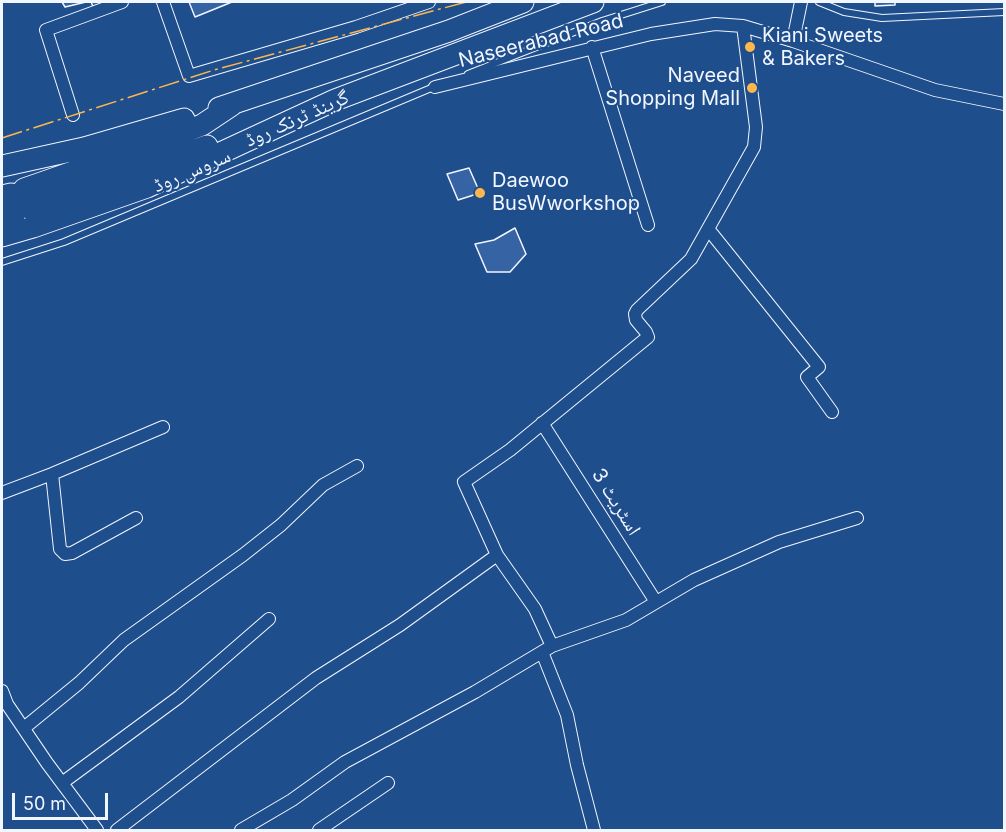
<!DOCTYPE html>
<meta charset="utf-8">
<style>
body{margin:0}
#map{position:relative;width:1006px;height:832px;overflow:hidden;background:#1f4e8c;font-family:Inter,sans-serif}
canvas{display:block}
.frame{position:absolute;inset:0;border:3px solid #f2f6ff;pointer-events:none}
.scale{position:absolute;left:12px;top:793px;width:96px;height:27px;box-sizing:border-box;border:3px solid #f2f6ff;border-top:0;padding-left:8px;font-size:18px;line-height:21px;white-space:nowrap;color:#f2f6ff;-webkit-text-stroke:4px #1f4e8c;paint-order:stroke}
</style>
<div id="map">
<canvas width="1006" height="832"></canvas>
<div class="frame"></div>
<div class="scale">50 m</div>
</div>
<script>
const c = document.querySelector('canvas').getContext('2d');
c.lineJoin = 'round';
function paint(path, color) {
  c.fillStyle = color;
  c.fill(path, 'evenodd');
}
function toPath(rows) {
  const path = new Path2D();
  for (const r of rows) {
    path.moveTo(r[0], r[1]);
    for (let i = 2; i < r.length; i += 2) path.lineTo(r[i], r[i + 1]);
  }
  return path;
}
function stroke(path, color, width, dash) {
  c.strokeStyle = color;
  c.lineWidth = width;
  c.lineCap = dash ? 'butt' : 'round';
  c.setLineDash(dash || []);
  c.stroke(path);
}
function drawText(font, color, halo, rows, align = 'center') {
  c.font = font + ' Inter,"Noto Naskh Arabic",sans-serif';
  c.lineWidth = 4.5;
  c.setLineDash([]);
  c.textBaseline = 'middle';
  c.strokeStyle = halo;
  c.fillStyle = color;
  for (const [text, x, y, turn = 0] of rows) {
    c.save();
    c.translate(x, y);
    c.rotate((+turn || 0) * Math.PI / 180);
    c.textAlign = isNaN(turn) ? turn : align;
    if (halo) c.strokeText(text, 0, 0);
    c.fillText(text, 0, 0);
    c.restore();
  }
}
const building = toPath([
 [62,2,86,2,65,7,62,2],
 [91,2,108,2,94,9,91,2],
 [189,2,232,2,195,17,189,2],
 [875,2,895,2,895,5,875,6,875,2],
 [469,168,480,193,458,200,447,174,469,168],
 [515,228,526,254,510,272,487,272,475,244,494,240,515,228]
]);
const lane = toPath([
 [819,2,844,12,882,18,1004,12],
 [468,74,602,21,662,2],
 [2,262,64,242,436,86]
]);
const street = toPath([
 [163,2,189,76,356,27,429,2],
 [793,41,801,2],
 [592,47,648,225],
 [435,87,651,34,715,24,743,26,793,41,935,90,1004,104],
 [73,115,46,30,122,2],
 [709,230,819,367,807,377,832,412],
 [542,423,656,602],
 [52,474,60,549,65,554,72,553,136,518],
 [2,493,52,474,163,427],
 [497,555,535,609,552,646],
 [542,652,567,715,577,765,594,830],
 [2,691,7,704,47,763,97,830],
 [24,728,79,683,124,640,243,555,281,525,323,485,357,466],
 [62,783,179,697,269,619],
 [117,830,316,678,400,625,497,555,464,482,510,450,648,337,646,332,636,320,635,314,637,310,691,259,754,147,756,127,743,26],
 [241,830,292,800,345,762,475,692,552,646,626,620,694,580,779,542,857,518],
 [319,830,388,783]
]);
const highway = toPath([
 [219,108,449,31,523,2],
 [207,146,29,208,24,205,21,200,21,194,24,189,142,148,202,125,232,105],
 [2,166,84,148,184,119],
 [2,196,11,194,18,203,18,208,15,213,2,216],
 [2,236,33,227,147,187,335,100,593,2]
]);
const power = toPath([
 [2,138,214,70,466,2]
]);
const markers = [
 [750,47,6,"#ffb74d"],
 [752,88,6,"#ffb74d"],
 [480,193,6,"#ffb74d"]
];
const poiNames = [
 ["Kiani Sweets",762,36],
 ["& Bakers",762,59],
 ["Naveed",740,76,"right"],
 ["Shopping Mall",740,99,"right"],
 ["Daewoo",492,181],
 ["BusWworkshop",492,204]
];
const streetNames = [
 ["Naseerabad Road",541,41,-14],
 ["گرینڈ ٹرنک روڈ",297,119,-24],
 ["سروس روڈ",192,171,-23],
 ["اسٹریٹ 3",616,502,58]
];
paint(building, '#3563a3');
stroke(building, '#f2f6ff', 1.5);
stroke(lane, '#f2f6ff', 8);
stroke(street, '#f2f6ff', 14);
stroke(highway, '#f2f6ff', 23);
stroke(lane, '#1f4e8c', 6);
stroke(street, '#1f4e8c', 12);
stroke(highway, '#1f4e8c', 21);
stroke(power, '#ffb74d', 1.5, [21, 4.5, 3, 4.5]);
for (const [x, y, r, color] of markers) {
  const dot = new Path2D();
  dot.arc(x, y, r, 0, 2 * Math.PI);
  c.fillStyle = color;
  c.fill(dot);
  stroke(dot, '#1f4e8c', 2);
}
drawText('20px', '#f2f6ff', '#1f4e8c', poiNames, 'left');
drawText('20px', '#f2f6ff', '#1f4e8c', streetNames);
</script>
